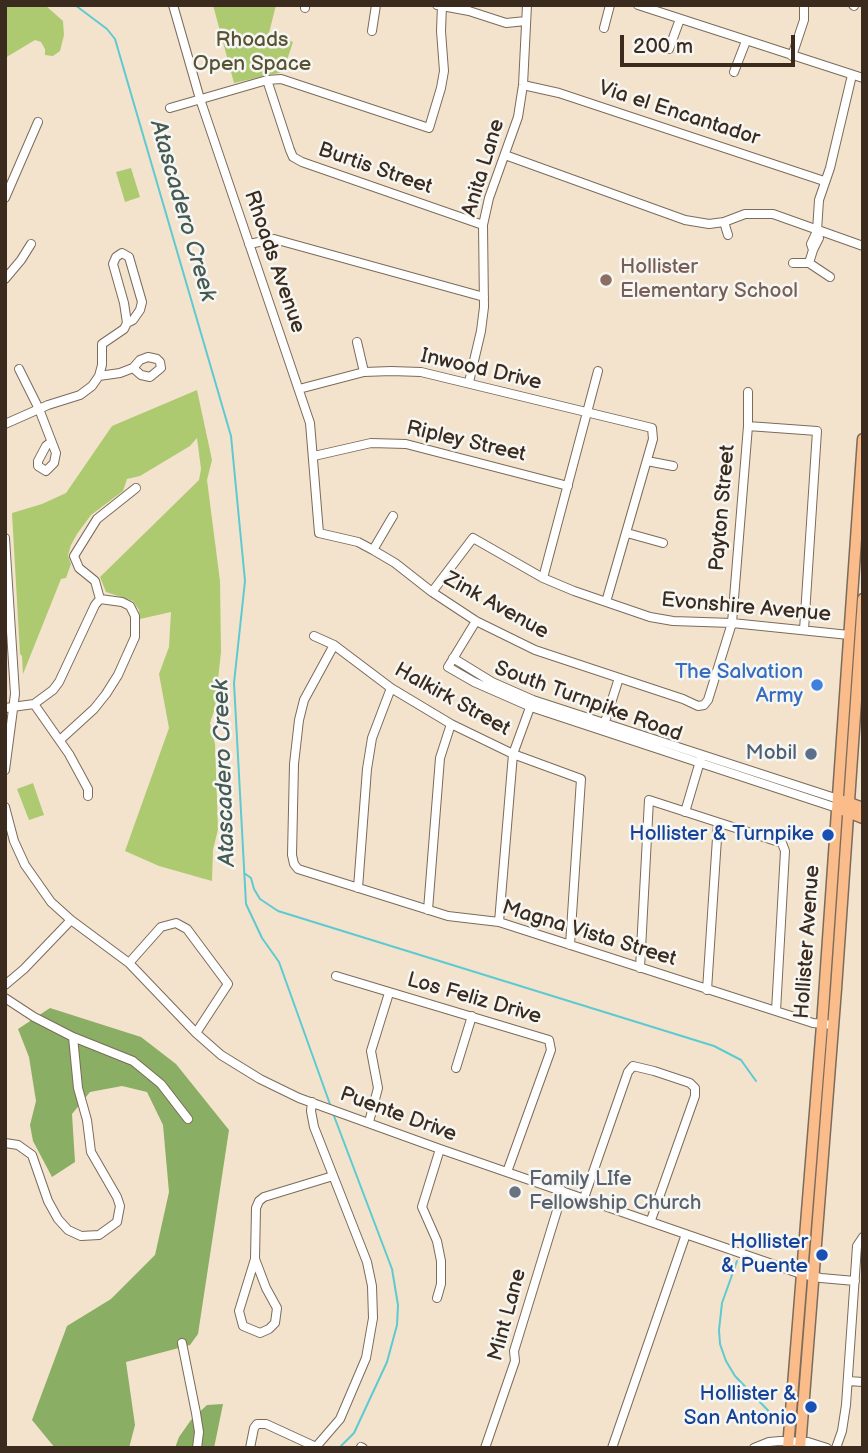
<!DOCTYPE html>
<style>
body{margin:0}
#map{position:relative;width:868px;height:1453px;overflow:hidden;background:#f3e3cd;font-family:"Balsamiq Sans",sans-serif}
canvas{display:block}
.frame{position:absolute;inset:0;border:7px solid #3b2a1e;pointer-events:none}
.scale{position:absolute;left:620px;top:35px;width:175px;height:32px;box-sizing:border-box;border:4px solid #3b2a1e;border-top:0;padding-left:9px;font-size:21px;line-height:24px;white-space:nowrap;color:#3b2a1e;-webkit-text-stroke:5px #f6f6f2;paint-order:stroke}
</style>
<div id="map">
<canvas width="868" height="1453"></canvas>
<div class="frame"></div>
<div class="scale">200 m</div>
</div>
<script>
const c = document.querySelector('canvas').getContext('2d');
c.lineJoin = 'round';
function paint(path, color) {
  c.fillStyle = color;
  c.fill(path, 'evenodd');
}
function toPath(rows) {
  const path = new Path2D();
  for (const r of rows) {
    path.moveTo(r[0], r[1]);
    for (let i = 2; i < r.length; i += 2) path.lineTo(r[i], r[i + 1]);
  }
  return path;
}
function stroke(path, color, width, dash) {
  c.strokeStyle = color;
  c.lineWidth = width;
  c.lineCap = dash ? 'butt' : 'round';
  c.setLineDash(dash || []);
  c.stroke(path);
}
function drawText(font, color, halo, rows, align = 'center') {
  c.font = font + ' "Balsamiq Sans",sans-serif';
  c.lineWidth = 5;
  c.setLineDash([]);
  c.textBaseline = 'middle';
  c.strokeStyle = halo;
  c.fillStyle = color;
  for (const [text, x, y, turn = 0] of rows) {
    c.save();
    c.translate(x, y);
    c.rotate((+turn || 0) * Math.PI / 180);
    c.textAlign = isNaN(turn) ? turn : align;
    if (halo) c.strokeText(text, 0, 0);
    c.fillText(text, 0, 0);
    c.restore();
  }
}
const green = toPath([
 [5,5,45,5,63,21,64,35,60,51,53,56,45,55,45,49,41,42,35,40,5,58],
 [213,5,276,5,269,33,293,42,283,72,234,83],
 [131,168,140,197,125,202,116,172],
 [197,390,212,460,207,480,220,581,221,652,215,708,210,723,215,744,218,829,213,850,212,881,159,866,125,851,169,728,159,674,169,647,171,612,140,619,139,610,133,601,106,592,100,577,199,480,201,469,197,438,190,446,140,476,127,479,123,491,91,515,77,534,71,545,68,555,71,564,66,578,61,579,23,674,22,656,20,654,12,513,42,504,66,493,112,426],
 [33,783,44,815,29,820,17,789]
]);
const forest = toPath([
 [50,1008,141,1037,176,1064,229,1130,198,1334,190,1345,126,1362,135,1425,129,1448,55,1448,32,1420,67,1326,111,1299,155,1255,169,1192,163,1125,147,1092,122,1086,90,1092,72,1114,75,1162,52,1177,33,1141,30,1125,36,1101,29,1057,18,1029],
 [223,1404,214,1448,175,1448,179,1437,191,1420,207,1405]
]);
const stream = toPath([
 [75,5,107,29,115,39,231,436,245,581,234,683,246,904,262,938,279,962,331,1107],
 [244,873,251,878,254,889,260,899,278,911,714,1046,741,1060,756,1081],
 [334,1116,392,1269,398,1305,397,1325,387,1362,354,1433,339,1448],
 [737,1261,722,1303,719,1330,720,1344,726,1361,735,1376,781,1424]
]);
const minor = toPath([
 [173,5,200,99,310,423,319,533,358,542,373,550,395,563,432,592,476,621,535,650,683,699,698,706,704,705,708,700,732,623,748,426,748,392],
 [437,5,469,11,506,23,526,21],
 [638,5,863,78],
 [853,5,854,6],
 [305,8,305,5],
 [604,28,610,5],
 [372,31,376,5],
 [669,49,680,19],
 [792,56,804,20,804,5],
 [734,72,746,41],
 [267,80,290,150,293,157,302,162,483,225],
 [523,85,559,93,824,181],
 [170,108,267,80,281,79,429,128,441,88,444,71,441,31,442,5],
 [505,155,685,220,709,224,724,222,745,214,773,214,863,246],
 [5,198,38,122],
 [724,222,728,235],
 [817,231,811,244,813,250,819,238,817,231,819,200,830,168,852,75],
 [249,244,274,239,484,297],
 [793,263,809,263,813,250],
 [809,263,830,277],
 [5,279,21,260,31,244],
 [357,342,364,372],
 [19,369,39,409,56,453,54,463,46,471,38,466,38,461,46,446,51,442],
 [99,376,120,373,133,368,140,360,148,357,157,359,160,362,161,368,150,377,141,375,133,368],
 [469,382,481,331,484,307,483,225,489,198,518,117,523,85,527,5],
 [299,389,364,372,391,371,421,372,652,428,653,439,606,602],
 [5,424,48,405,80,395,92,386,99,376,102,365,102,344,124,329,127,323,124,303,113,264,116,257,122,253,129,257,142,302,140,310,133,320,127,323],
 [748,426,817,431,804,630],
 [314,456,371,443,406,444,568,486],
 [647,461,673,466],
 [627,533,663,543],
 [5,538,15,694,5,770],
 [373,550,393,516],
 [543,578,598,371],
 [432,592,473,538,543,578,574,591,650,617,673,621,732,623,849,635],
 [100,599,95,581,79,568,74,556,97,519,136,488],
 [476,621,448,667,474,682,531,707,837,808],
 [314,636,334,645,391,688,451,724,513,754,581,779,570,945],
 [334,645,304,700,299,720,294,764,292,855,294,864,298,869,448,916,499,922,813,1023,833,1025],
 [453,658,492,682,533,700,838,799],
 [34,704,69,754,88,789,88,796],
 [5,708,34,704,53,690,59,682,95,605,100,599],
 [603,728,619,678],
 [60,740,94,709,106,694,118,675,135,637,135,616,130,606,122,602,100,599],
 [5,807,14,841,25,865,51,902,71,920,129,963,196,1033,221,1055,260,1079,299,1098,440,1149,801,1274,821,1278,855,1281],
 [685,812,701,758],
 [358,888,367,769,372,738,391,688],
 [428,910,440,758,451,724],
 [499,922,513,754,532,702],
 [129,963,161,927,176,923,187,929,228,984,196,1033],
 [640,968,649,800,782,843,785,851,776,1011],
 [336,976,549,1040,551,1050,507,1172],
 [5,985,24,969,71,920],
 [707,990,718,823],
 [5,998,34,1017,73,1037,133,1061,161,1084,188,1119],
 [456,1068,472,1016],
 [312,1102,311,1111,314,1127,367,1262,372,1286,373,1318,366,1358,340,1419,315,1448],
 [369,1122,378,1088,371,1051,389,993],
 [5,1143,18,1145,32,1155,48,1201,58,1219,68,1230,81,1236,99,1235,117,1222,120,1206,117,1197,91,1152,87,1120,78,1088,73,1037],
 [584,1198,628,1072,633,1066,654,1071,690,1083,695,1088,695,1096,651,1220],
 [255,1259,266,1288,277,1308,275,1323,269,1329,260,1333,243,1326,239,1311,255,1259],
 [255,1259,256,1208,259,1201,264,1197,333,1176],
 [437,1298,441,1284,441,1261,437,1241,422,1207,440,1149],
 [182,1343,196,1413,199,1432,197,1448],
 [848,1381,863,1382],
 [361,1447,363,1448],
 [250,1448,254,1428,257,1424,266,1424,316,1447],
 [485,1448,515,1361,514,1351,563,1191],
 [612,1448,686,1234],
 [754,1448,769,1442,780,1441,808,1442,827,1448],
 [836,1448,842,1431,846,1405,857,1246,863,1237]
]);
const major = toPath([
 [844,801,863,808],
 [843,810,863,818],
 [788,1448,822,1025,863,439],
 [800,1448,836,989,863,599]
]);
const markers = [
 [606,280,7,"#8d6e63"],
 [817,685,7,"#3f7fe0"],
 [811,754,7,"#5c6f8a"],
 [828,835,7,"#1a4fb4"],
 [515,1192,7,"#6b7280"],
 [822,1255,7,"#1a4fb4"],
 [811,1407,7,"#1a4fb4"]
];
const parkNames = [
 ["Rhoads",252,41],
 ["Open Space",252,65]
];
const streetNames = [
 ["Via el Encantador",679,114,18],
 ["Anita Lane",484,168,-73],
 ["Burtis Street",375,169,19],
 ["Rhoads Avenue",274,262,71],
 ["Inwood Drive",481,370,13],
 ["Ripley Street",466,442,13],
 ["Payton Street",723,508,-85],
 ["Zink Avenue",496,606,29],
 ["Evonshire Avenue",746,608,5],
 ["Halkirk Street",452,700,29],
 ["South Turnpike Road",588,702,20],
 ["Magna Vista Street",589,934,17],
 ["Hollister Avenue",808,942,-86],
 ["Los Feliz Drive",474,999,16],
 ["Puente Drive",398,1115,20],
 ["Mint Lane",508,1315,-75]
];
const educationNames = [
 ["Hollister",620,268],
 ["Elementary School",620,292]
];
const shopNames = [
 ["The Salvation",803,673],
 ["Army",803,697]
];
const serviceNames = [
 ["Mobil",797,754]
];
const transitNames = [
 ["Hollister & Turnpike",814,835],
 ["Hollister",808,1243],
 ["& Puente",808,1267],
 ["Hollister &",797,1395],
 ["San Antonio",797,1419]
];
const worshipNames = [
 ["Family LIfe",529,1180],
 ["Fellowship Church",529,1204]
];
const waterNames = [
 ["Atascadero Creek",182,211,74],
 ["Atascadero Creek",225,773,-92]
];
paint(green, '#adca71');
paint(forest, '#8aae63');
stroke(stream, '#5dcad1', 2);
stroke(minor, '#7b6b5b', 10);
stroke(major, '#7b6b5b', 13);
stroke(minor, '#fff', 8);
stroke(major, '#f9bc8a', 10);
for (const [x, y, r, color] of markers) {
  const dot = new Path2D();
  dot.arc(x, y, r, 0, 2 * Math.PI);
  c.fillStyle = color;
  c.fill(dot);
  stroke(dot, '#f6f6f2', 2.5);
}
drawText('21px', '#585233', '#f6f6f2', parkNames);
drawText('21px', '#3b2a1e', '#f6f6f2', streetNames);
drawText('21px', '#785e54', '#f6f6f2', educationNames, 'left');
drawText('21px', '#366cbe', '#f6f6f2', shopNames, 'right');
drawText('21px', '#4e5e75', '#f6f6f2', serviceNames, 'right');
drawText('21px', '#164399', '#f6f6f2', transitNames, 'right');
drawText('21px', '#5b616d', '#f6f6f2', worshipNames, 'left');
drawText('italic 23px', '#455a54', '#f6f6f2', waterNames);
</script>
